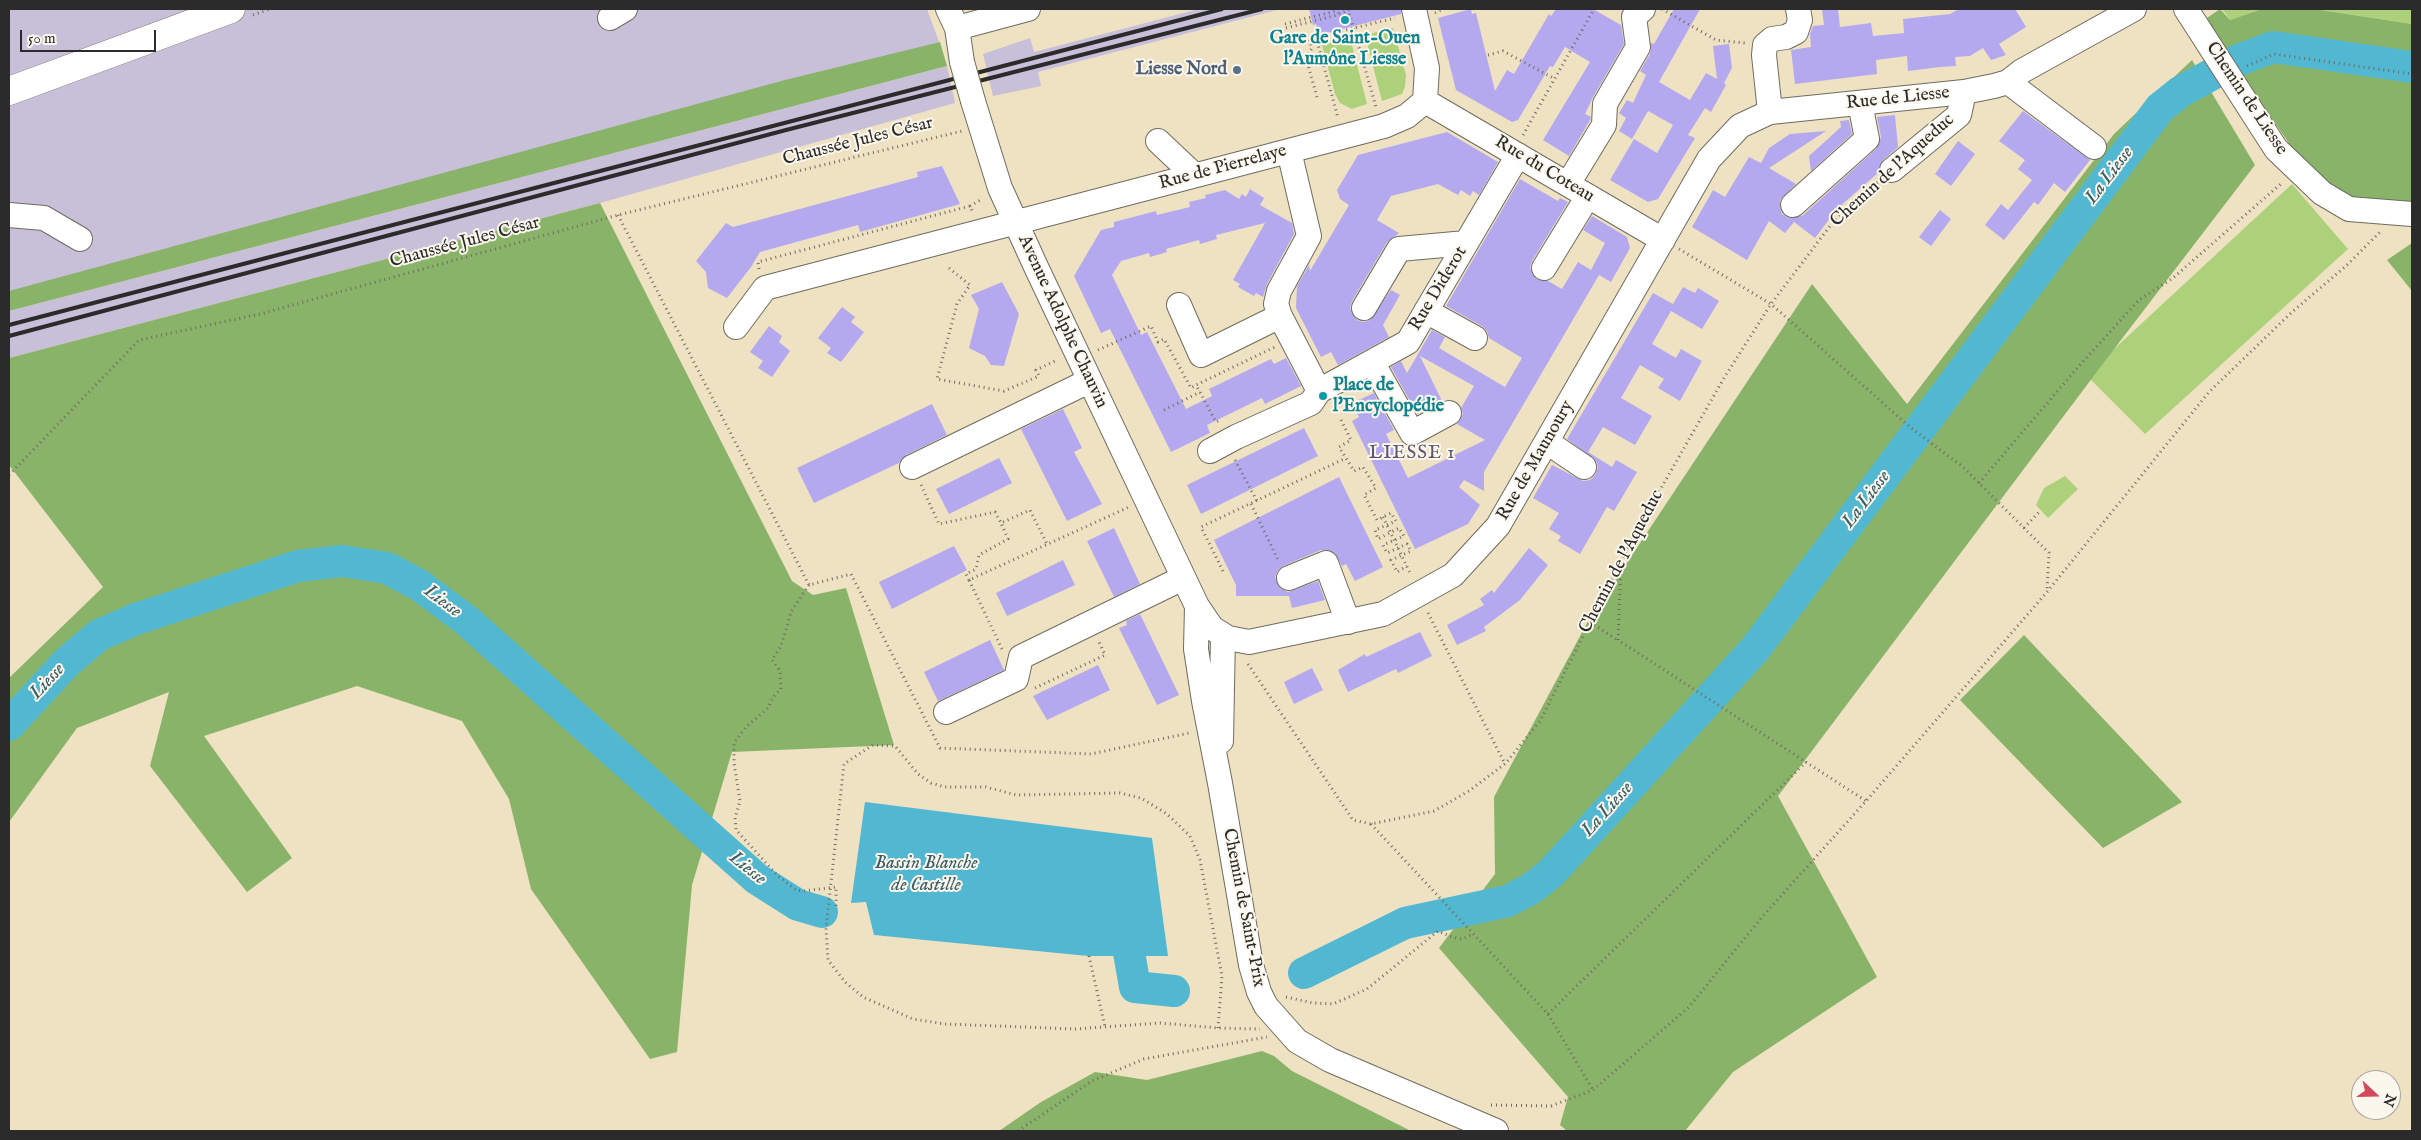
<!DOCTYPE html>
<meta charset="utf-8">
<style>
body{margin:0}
#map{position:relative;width:2421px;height:1140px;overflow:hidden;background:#eee2c3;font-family:"IM FELL English",serif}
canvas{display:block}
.frame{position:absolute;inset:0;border:10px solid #2b2b2b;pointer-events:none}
.north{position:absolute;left:2351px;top:1070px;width:50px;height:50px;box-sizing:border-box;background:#fbf7ec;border:1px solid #a8a59f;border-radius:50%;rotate:111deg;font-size:14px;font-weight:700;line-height:20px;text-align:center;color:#2b2b2b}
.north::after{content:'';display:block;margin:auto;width:18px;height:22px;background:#d1495b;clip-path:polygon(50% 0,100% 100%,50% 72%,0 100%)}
.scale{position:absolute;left:20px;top:30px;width:136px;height:22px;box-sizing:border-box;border:2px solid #2b2b2b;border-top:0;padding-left:6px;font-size:15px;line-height:18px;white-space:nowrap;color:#2b2b2b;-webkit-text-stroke:4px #fbf7ec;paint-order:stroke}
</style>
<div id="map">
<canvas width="2421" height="1140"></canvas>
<div class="frame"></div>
<div class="north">N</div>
<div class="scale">50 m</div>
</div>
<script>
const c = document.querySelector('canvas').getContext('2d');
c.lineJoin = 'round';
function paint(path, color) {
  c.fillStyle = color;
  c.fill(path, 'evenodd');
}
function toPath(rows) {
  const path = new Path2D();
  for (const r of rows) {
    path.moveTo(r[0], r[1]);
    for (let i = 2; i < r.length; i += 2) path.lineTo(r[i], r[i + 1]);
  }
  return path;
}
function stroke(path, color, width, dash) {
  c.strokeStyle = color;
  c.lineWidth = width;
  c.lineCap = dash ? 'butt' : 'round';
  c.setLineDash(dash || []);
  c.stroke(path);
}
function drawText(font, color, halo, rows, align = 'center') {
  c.font = font + ' "IM FELL English",serif';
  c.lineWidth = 4;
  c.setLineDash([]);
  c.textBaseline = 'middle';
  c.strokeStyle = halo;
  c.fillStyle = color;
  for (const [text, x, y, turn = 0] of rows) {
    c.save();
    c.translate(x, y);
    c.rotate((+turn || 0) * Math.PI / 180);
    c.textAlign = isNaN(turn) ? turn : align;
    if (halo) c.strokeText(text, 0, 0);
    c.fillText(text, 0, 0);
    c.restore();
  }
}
const industrial = toPath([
 [9,9,927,9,943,53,9,292],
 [1199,9,1281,9,1038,72,1041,86,993,96,983,54,1030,38,1034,52],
 [947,66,955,103,600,203,9,358,9,311]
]);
const green = toPath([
 [2222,9,2283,9,2259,10,2230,20],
 [2314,9,2412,9,2412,24],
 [1393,28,1406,75,1405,87,1402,94,1382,101,1365,35],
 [1350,37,1367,104,1352,109,1340,103,1335,94,1322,45],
 [2292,184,2348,249,2145,434,2086,375],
 [2065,476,2078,489,2048,518,2036,505,2044,488]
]);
const forest = toPath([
 [2220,9,2230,20,2259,10,2314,9,2412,24,2412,203,2372,203,2336,193,2295,152,2204,20],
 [940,42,947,66,9,311,9,291,785,80],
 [2192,60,2255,165,2108,357,1778,796,1877,977,1733,1072,1685,1131,1567,1131,1560,1125,1568,1097,1439,948,1495,874,1494,797,1587,623,1812,284,1907,404,2114,134],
 [600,203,792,581,813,595,846,588,894,745,732,752,692,885,677,1052,650,1059,531,889,509,799,462,721,357,686,204,736,292,858,247,892,150,766,169,692,77,728,9,822,9,678,103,587,9,465,9,358],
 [2412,243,2412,291,2387,260],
 [2024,635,2182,802,2103,848,1960,700],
 [1262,1051,1274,1056,1292,1071,1411,1131,999,1131,1041,1102,1095,1072,1147,1080]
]);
const water = toPath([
 [865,802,1152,838,1168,956,1088,956,874,935,866,902,851,903]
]);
const river = toPath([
 [9,725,66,663,99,635,136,619,298,566,342,561,387,568,419,585,466,620,757,879,798,905,822,912],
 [1102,933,1126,935,1135,987,1174,991],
 [1304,973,1405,923,1508,901,1532,888,1551,873,1755,649,2160,108,2180,92,2236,61,2273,47,2412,67]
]);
const building = toPath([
 [1309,9,1401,9,1401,14,1319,35,1316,24,1313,25],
 [1471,9,1472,14,1476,13,1495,91,1507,70,1514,74,1549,14,1551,16,1556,9,1593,9,1621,25,1624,44,1593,97,1585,114,1591,117,1590,120,1569,156,1543,140,1590,62,1565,47,1553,67,1550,66,1518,120,1512,122,1456,90,1438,18],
 [1674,9,1700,9,1659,82,1690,100,1706,73,1717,79,1713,46,1729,44,1732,68,1724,83,1726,85,1711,112,1705,108,1688,135,1695,138,1658,199,1648,202,1610,180,1634,139,1657,153,1673,125,1648,111,1632,139,1619,131,1626,118,1619,113,1627,100,1633,103,1646,75,1640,71,1650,54,1651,43,1654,44],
 [1822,9,1838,9,1840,27,1871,23,1873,36,1904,33,1903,19,1950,14,1959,9,2015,9,2026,27,1999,44,2006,55,1991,60,1983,48,1970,56,1955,57,1956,66,1940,67,1908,71,1907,56,1876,60,1877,74,1795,84,1791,50,1811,47,1810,34,1813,26,1824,25],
 [2023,111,2090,160,2065,192,2054,183,2038,205,2034,202,2004,240,1985,225,2001,204,2008,210,2032,180,2018,169,2025,160,1999,141],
 [1895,115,1898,147,1883,160,1879,172,1837,209,1815,238,1794,222,1785,233,1769,221,1747,260,1692,227,1713,190,1725,197,1749,157,1761,163,1769,148,1790,134,1826,131,1769,168,1796,184,1780,200,1780,207,1782,214,1789,218,1802,216,1876,149,1881,137,1877,117],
 [1849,120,1852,134,1811,171,1809,156,1841,127,1840,121],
 [1447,132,1498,162,1479,195,1473,191,1470,196,1461,190,1458,195,1438,184,1391,196,1377,220,1399,233,1387,242,1352,301,1350,308,1357,320,1363,322,1370,320,1391,290,1400,295,1383,325,1389,337,1338,365,1331,352,1321,357,1296,308,1297,286,1309,265,1310,271,1349,205,1340,199,1337,190,1358,155],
 [1958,141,1975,154,1951,186,1935,174],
 [942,166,960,204,860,232,858,225,760,252,751,267,727,298,708,288,706,272,696,261,726,223,733,227,918,177,917,172],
 [1520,179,1558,201,1560,198,1568,202,1532,261,1530,268,1536,279,1548,281,1562,289,1578,262,1591,270,1605,243,1583,230,1592,216,1627,237,1630,248,1611,282,1599,275,1484,472,1484,491,1464,480,1459,487,1480,505,1468,524,1415,549,1352,421,1359,417,1352,403,1374,393,1394,430,1386,434,1408,478,1485,440,1457,424,1463,414,1461,408,1474,386,1420,356,1442,401,1417,414,1391,367,1401,361,1407,373,1432,330,1445,337,1439,348,1505,387,1522,358,1489,338,1487,331,1482,326,1446,306],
 [1250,189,1264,198,1260,205,1292,223,1294,234,1267,284,1263,297,1256,293,1254,296,1238,287,1240,284,1233,280,1265,223,1216,235,1217,239,1200,244,1199,240,1166,249,1167,252,1150,257,1149,253,1121,261,1112,275,1141,335,1147,332,1186,409,1212,396,1209,389,1271,359,1274,364,1286,358,1301,386,1265,404,1262,398,1207,425,1210,433,1171,452,1110,329,1101,333,1074,276,1101,230,1114,227,1114,222,1156,211,1157,215,1190,207,1189,202,1206,198,1205,195,1225,190,1239,199,1242,194,1246,197],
 [1940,210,1951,219,1931,246,1919,237],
 [1002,282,1019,314,1004,366,991,365,985,356,969,348,979,309,971,295],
 [1683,287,1695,293,1698,288,1719,301,1702,329,1671,311,1652,344,1676,358,1681,349,1702,361,1680,401,1658,388,1664,379,1640,365,1621,398,1652,416,1635,445,1603,427,1588,452,1612,467,1616,460,1637,472,1614,511,1607,507,1580,554,1558,541,1561,536,1549,529,1559,513,1533,498,1552,465,1583,481,1590,480,1595,475,1598,467,1596,461,1567,439,1653,293,1673,304],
 [842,307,855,317,851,322,864,332,841,362,827,353,831,348,818,338],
 [769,326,782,336,779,342,790,351,772,377,758,368,763,361,750,352],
 [932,404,947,435,906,455,899,463,814,503,797,468],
 [1063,409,1082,448,1074,452,1102,504,1067,521,1021,429],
 [1304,428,1318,456,1201,514,1187,485],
 [999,458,1012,483,949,514,936,489],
 [1339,477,1383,567,1355,581,1346,564,1342,566,1335,553,1328,550,1321,550,1283,566,1278,570,1275,577,1280,588,1288,592,1318,581,1325,600,1292,608,1289,596,1236,596,1236,585,1214,540],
 [1114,528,1140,584,1114,597,1087,541],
 [954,546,967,570,892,609,879,582],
 [1529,548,1548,565,1520,600,1484,627,1486,631,1457,645,1447,625,1484,605,1480,599,1492,590,1494,593],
 [1063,560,1075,585,1007,616,996,593],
 [1140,614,1179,695,1157,705,1119,628,1127,625,1126,621],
 [1420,632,1432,656,1398,673,1396,669,1348,692,1338,670,1365,654,1366,657],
 [990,640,1004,670,938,701,924,672],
 [1098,665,1110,690,1047,720,1033,696],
 [1312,668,1323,690,1294,704,1284,682]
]);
const path = toPath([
 [1348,9,1376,107],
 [1662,9,1716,40,1745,43],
 [1435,13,1443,9],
 [253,15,270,9],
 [1285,24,1336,11,1338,13],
 [1286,28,1337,15,1350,9],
 [1316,37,1338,118],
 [1488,55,1503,51,1555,79],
 [2247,66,2274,54,2412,74],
 [1317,97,1306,58,1312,48,1309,39,1395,18],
 [1523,135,1594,9],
 [970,206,982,199],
 [618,215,809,585,851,574,940,748,1091,754,1189,733],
 [1679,249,1771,304,1910,427,1963,467,2049,553,2047,591],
 [949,268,970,285,957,304,937,379,1004,391,1039,376,1036,370,1057,360],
 [759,269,758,262,970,206,973,213],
 [1098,350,1151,326,1158,342,1164,339,1191,388,1196,385],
 [1164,410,1200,392],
 [1341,420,1351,440,1339,447,1354,471,1363,467,1376,488,1364,495,1377,520,1391,513,1396,521,1375,530,1378,539,1399,528,1404,536,1383,545,1387,553,1407,544,1411,551,1391,560,1397,572,1407,566],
 [1218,421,1216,422,1196,385,1275,347],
 [1235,460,1257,501],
 [9,475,139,340,260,314,618,215,962,131],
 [1979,483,2079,366,2139,300,2173,278,2283,182],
 [921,485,939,524,995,512,1001,523,1030,510,1047,544],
 [1251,504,1279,562],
 [1383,517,1411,575],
 [2024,528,2041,510],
 [1621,564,1618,640,1866,801],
 [1223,571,1201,527,1346,458],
 [969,580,966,574,976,569,979,555,1008,539,1001,523],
 [809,585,791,612,781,646,772,660,780,671,781,689,773,697,768,708,746,727,734,743,734,763,740,801,735,818,736,830,777,875,796,890,803,891,836,887,836,908],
 [1428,613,1505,764],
 [1590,622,1617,640],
 [1002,649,969,580,1129,507],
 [1248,664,1353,820,1371,824,1434,811,1469,791,1505,764,1540,721,1636,532,1724,378,1771,304,1836,218,1878,182],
 [1035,688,1105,655,1099,642],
 [1371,824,1548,1014,1593,1090],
 [1089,956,1105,1027],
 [1286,997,1313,1003,1333,1004,1367,989,1438,931,1452,937,1462,939,1473,934],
 [1548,1014,1806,762],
 [1218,1028,1222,976,1200,860,1190,836,1167,814,1141,798,1120,793,1016,795,986,787,945,787,931,783,918,774,895,746,873,745,844,764,826,928,828,960,845,982,863,997,913,1019,945,1024,1075,1029,1160,1023,1218,1028,1260,1029],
 [1491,1105,1551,1106,1593,1090,1689,1007,1762,917,1866,801,2047,592,2209,392,2292,312,2347,265,2380,232],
 [1018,1131,1092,1081,1144,1059,1267,1037]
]);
const minor = toPath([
 [948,9,957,28,962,62],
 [1414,9,1427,68,1425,101],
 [2186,9,2276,149,2322,193,2349,209,2412,214],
 [610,18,625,9],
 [957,28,1028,9],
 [2008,82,2094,147],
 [973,101,1000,188,1037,269,1197,606,1212,628,1228,638,1249,642,1383,614,1453,575,1498,526,1709,159,1740,126,1770,112,1964,92,1994,86,2008,82,2022,71,2134,9],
 [1425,101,1663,240],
 [1770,112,1764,55,1765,45,1772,39,1786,37,1796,32,1800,20,1798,9],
 [1158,141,1194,175],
 [1289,151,1309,236,1279,291,1276,304,1280,316,1319,391,1408,342,1518,155],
 [1892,170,1959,115,1964,92],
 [1568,184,1604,125,1605,104,1638,47,1634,17,1643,9],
 [1793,205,1867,139,1860,103],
 [9,215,44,218,80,239],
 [1544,268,1588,196],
 [1179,305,1201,355,1280,316],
 [1364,308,1399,249,1466,243],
 [1426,311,1475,338],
 [736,327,765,288,1384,126,1407,116,1425,101],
 [1372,362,1412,433,1449,413],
 [1547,442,1584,467],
 [1210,451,1236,437,1311,403,1319,391],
 [912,467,1089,381],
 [1289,578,1326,563,1348,622],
 [1197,606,1196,649,1204,701,1220,783,1251,965,1259,992,1266,1006,1297,1041,1330,1060,1496,1131],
 [946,712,1016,679,1021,657,1183,578],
 [1221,741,1223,635]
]);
const major = toPath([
 [9,91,231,9]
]);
const rail = toPath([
 [9,325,1222,9],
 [9,336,786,130,1262,9]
]);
const minorBridge = toPath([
 [962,62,973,101]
]);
const markers = [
 [1345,20,5,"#0f9aa8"],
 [1237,70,5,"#5c6f8a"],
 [1323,396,5,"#0f9aa8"]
];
const cultureNames = [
 ["Gare de Saint-Ouen",1345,39],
 ["l'Aumône Liesse",1345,60],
 ["Place de",1333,386,"left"],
 ["l'Encyclopédie",1333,407,"left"]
];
const serviceNames = [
 ["Liesse Nord",1227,70]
];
const streetNames = [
 ["Rue de Liesse",1898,99,-6],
 ["Chemin de Liesse",2246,99,56],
 ["Chaussée Jules César",858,142,-14],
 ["Rue de Pierrelaye",1223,168,-15],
 ["Rue du Coteau",1544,170,31],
 ["Chemin de l'Aqueduc",1893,171,-42],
 ["Chaussée Jules César",465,243,-15],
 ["Rue Diderot",1439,289,-59],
 ["Avenue Adolphe Chauvin",1062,322,65],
 ["Rue de Maunoury",1536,461,-60],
 ["Chemin de l'Aqueduc",1622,562,-62],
 ["Chemin de Saint-Prix",1243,908,79]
];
const waterNames = [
 ["La Liesse",2110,176,-53],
 ["La Liesse",1867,500,-53],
 ["Liesse",442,602,37],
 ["Liesse",48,682,-47],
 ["La Liesse",1608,810,-48],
 ["Bassin Blanche",926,864],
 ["de Castille",926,886],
 ["Liesse",747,869,39]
];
const neighbourhoodNames = [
 ["LIESSE 1",1412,454]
];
paint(industrial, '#c8bfd8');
paint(green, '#add17a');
paint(forest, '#8ab36a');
paint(water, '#52b8d1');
stroke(river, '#52b8d1', 32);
paint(building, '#b4a9ef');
stroke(minor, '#6f6b60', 26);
stroke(major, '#6f6b60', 29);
stroke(path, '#6f6b60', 3, [1, 4]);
stroke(minor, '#fff', 24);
stroke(major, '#fff', 28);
stroke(rail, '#2b2b2b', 4);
stroke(minorBridge, '#6f6b60', 26, []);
stroke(minorBridge, '#fff', 24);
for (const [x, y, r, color] of markers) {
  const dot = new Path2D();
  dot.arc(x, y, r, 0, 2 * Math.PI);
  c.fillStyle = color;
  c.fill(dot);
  stroke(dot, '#fbf7ec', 2);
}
drawText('bold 18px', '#0d838f', '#fbf7ec', cultureNames);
drawText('bold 18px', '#4e5e75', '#fbf7ec', serviceNames, 'right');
drawText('18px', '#2b2b2b', '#fbf7ec', streetNames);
drawText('italic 19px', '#395c65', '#fbf7ec', waterNames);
c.letterSpacing = '1px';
drawText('19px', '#5b5770', '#fbf7ec', neighbourhoodNames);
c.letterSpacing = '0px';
</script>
